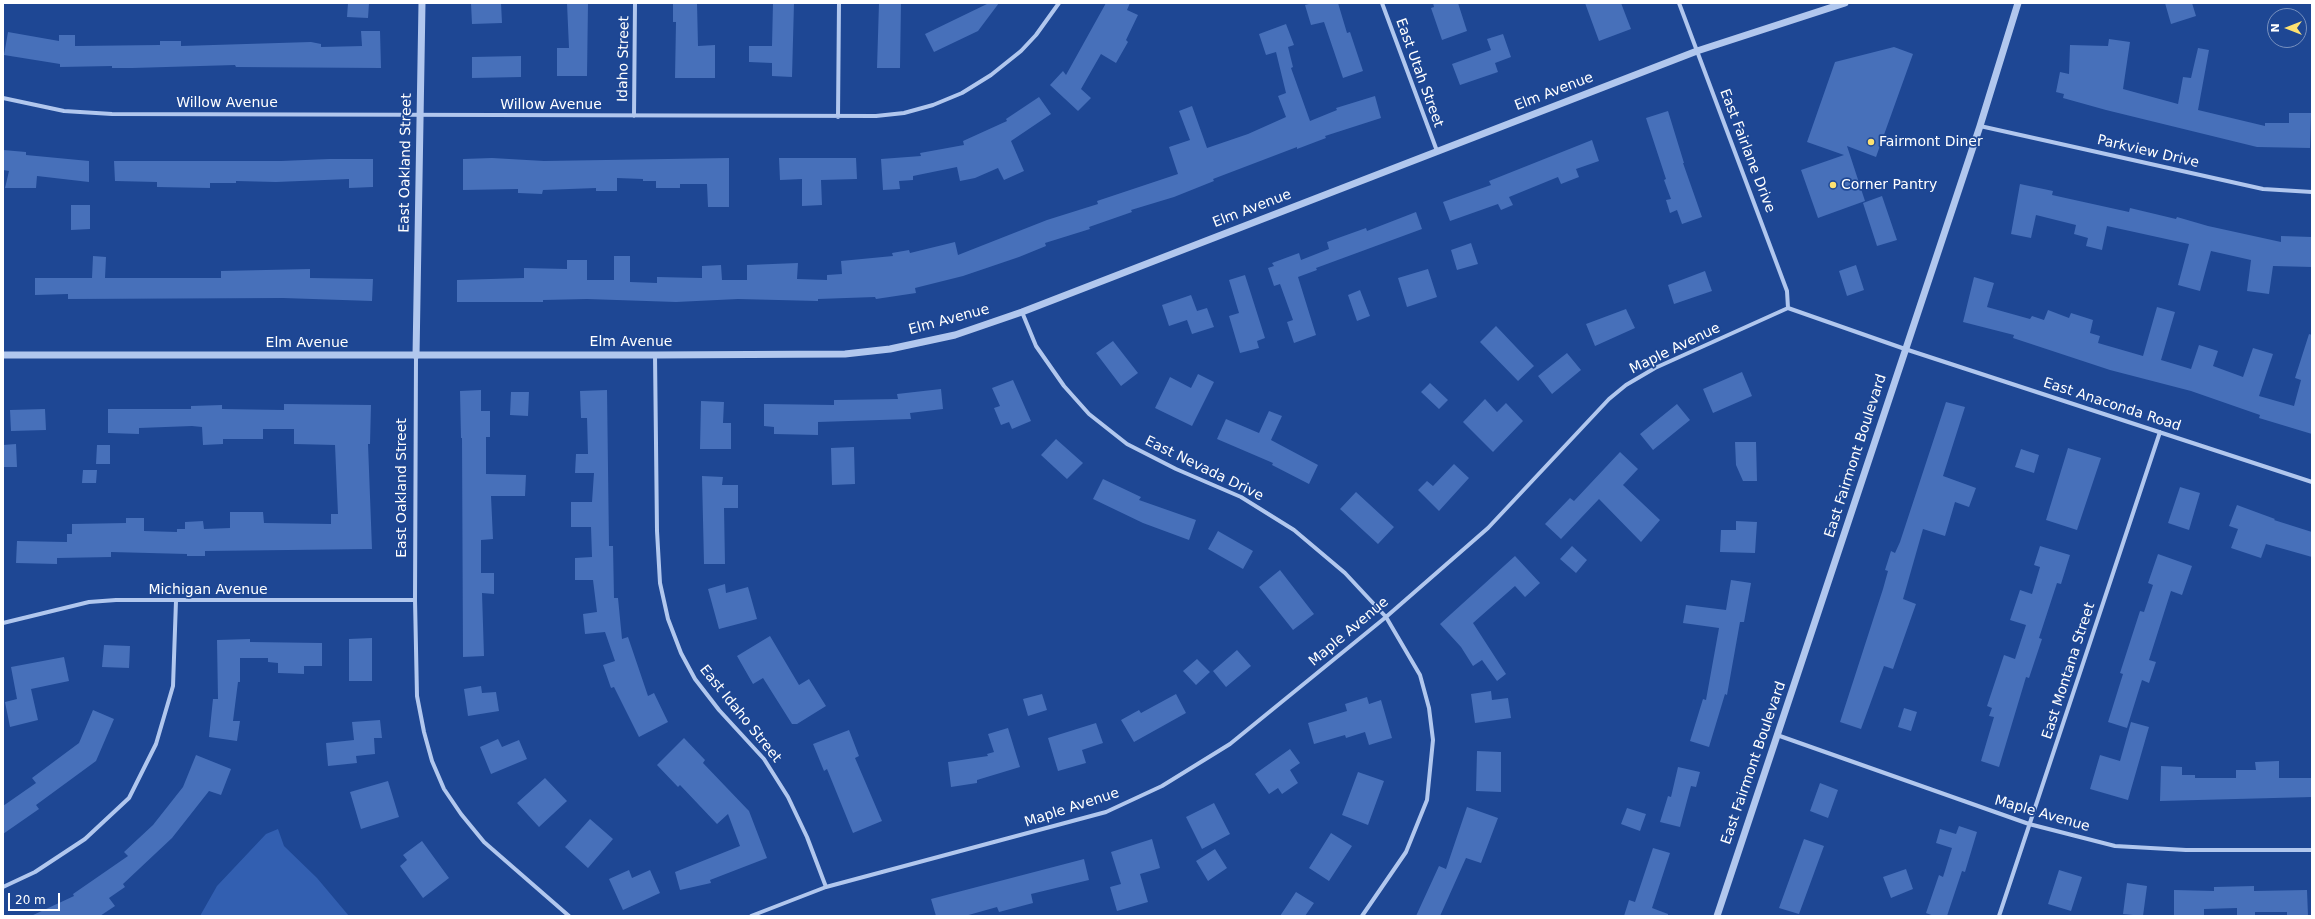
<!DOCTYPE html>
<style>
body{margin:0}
#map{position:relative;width:2315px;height:919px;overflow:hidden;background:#1e4794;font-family:"DejaVu Sans",sans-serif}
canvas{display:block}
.frame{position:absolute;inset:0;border:4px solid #fff;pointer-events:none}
.north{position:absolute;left:2267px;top:8px;width:40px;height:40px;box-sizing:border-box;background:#1e4794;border:1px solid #7891bf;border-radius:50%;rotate:270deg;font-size:11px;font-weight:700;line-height:16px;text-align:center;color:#fff}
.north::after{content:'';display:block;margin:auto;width:14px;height:18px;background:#fde170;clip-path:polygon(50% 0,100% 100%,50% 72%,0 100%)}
.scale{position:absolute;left:8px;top:893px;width:52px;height:18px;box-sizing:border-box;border:2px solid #fff;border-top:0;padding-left:5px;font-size:12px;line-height:14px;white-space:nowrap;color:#fff;-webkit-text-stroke:3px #1e4794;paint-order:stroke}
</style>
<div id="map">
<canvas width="2315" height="919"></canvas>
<div class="frame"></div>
<div class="north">N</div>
<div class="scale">20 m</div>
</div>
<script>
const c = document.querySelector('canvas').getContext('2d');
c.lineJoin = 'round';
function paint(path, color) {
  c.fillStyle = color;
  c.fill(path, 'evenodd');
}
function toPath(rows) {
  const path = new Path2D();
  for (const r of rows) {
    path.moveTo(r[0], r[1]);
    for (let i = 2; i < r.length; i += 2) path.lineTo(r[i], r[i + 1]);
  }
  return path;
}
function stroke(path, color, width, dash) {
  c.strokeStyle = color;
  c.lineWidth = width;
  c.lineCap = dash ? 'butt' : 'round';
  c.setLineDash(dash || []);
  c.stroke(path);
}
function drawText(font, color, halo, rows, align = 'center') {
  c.font = font + ' "DejaVu Sans",sans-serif';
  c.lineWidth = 3.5;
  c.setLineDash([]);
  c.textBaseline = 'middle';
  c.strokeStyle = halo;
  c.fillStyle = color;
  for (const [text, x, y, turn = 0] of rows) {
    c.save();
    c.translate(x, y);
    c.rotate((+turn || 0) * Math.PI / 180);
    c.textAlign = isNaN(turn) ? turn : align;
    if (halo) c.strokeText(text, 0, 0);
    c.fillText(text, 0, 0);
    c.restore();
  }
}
const green = toPath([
 [278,829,284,846,317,878,349,916,200,916,217,886,266,834]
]);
const building = toPath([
 [348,3,369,3,368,18,347,17],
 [471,3,501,3,502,23,472,24],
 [567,3,588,3,587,76,557,76,557,48,569,48],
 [673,3,697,3,698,46,715,45,715,78,675,78,676,22,673,22],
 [773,3,794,3,792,77,772,76,772,63,749,62,749,46,772,46],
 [879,3,901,3,900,68,877,68],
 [989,3,999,3,978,31,934,52,925,34],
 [1106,3,1130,3,1127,10,1138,15,1126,40,1128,42,1116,63,1101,54,1081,89,1091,98,1078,111,1050,85,1063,71,1066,75],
 [1313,3,1338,3,1347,33,1350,32,1363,71,1343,78,1324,22,1311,25,1305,5],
 [1433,3,1458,3,1467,31,1442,40,1431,8,1434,7],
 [1585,3,1621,3,1631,29,1599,41],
 [2165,3,2192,3,2196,16,2171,24],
 [1286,24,1294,45,1288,47,1293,67,1291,68,1310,121,1337,110,1336,108,1375,96,1381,118,1325,136,1326,138,1297,149,1297,147,1213,179,1214,181,1174,197,1131,210,1132,212,1089,227,1090,229,1045,243,1046,246,1019,257,963,276,915,288,916,293,876,299,875,297,818,299,818,301,738,299,676,302,587,299,543,300,543,302,457,302,457,280,524,278,524,268,567,269,567,260,587,260,587,280,614,280,614,256,630,256,630,282,657,283,657,277,702,278,702,266,721,265,722,280,747,280,747,265,798,263,797,279,827,280,827,275,842,274,841,261,893,256,892,253,909,250,910,253,955,242,958,255,1047,220,1098,204,1097,201,1178,174,1169,147,1190,140,1179,111,1192,106,1207,148,1248,134,1286,117,1278,96,1286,93,1276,52,1266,55,1259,34],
 [361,31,380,31,381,68,236,67,235,65,132,68,112,68,112,66,60,67,60,64,4,55,8,32,59,41,59,35,75,35,75,46,160,45,160,41,181,41,181,46,311,42,321,44,321,47,362,46],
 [1503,34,1511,57,1495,63,1498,72,1460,85,1452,64,1491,50,1487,39],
 [2109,39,2130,42,2123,89,2178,104,2183,77,2191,78,2198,48,2209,50,2198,110,2265,126,2265,123,2289,123,2289,113,2311,113,2310,148,2257,147,2106,110,2063,98,2064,94,2056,92,2060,72,2069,74,2070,45,2108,46],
 [1894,47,1913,54,1876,157,1847,146,1865,201,1818,218,1801,170,1844,155,1807,142,1835,62],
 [521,56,521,77,472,78,472,57],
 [1039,97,1051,114,1011,141,1024,171,1004,180,998,168,975,178,960,181,957,167,913,176,913,180,899,181,900,189,883,190,881,159,921,156,920,153,964,145,963,141,1007,121,1006,119],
 [1668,111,1684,163,1683,163,1702,217,1682,224,1677,210,1670,213,1666,200,1671,199,1664,180,1666,179,1646,118],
 [1592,140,1599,161,1576,169,1579,177,1561,184,1558,177,1509,197,1513,205,1501,210,1498,204,1450,221,1443,202,1491,185,1489,181],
 [3,150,26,152,26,155,89,161,89,182,37,176,36,188,5,188,9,171,3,170],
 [492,158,544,161,729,158,729,207,708,207,707,184,680,184,680,188,656,188,656,181,643,181,643,179,617,178,617,191,596,191,596,188,543,190,542,194,518,193,518,189,463,190,463,159],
 [779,158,856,158,857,179,821,180,822,205,802,206,802,179,780,180],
 [329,159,373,159,373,187,349,188,349,179,276,182,236,181,236,183,210,183,210,188,157,187,157,182,115,181,114,161,281,161],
 [2020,184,2053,191,2052,195,2129,212,2130,208,2176,219,2177,217,2208,226,2281,242,2281,236,2312,237,2312,267,2273,266,2269,294,2247,291,2251,260,2211,251,2200,291,2178,285,2189,244,2107,226,2102,250,2086,246,2088,238,2074,234,2076,225,2036,215,2031,238,2011,234],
 [1882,196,1897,240,1877,246,1863,203],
 [71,205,90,205,90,229,71,230],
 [1416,212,1422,229,1316,268,1317,270,1298,277,1316,335,1294,343,1287,322,1293,320,1280,284,1274,286,1268,268,1274,266,1272,263,1299,253,1301,260,1329,249,1327,242,1366,228,1367,231],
 [1471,243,1478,264,1457,270,1451,250],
 [93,256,106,257,105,278,221,278,221,271,310,269,310,278,373,279,372,301,283,298,68,299,68,294,35,295,35,278,92,278],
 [1856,265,1864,290,1847,296,1839,271],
 [1428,269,1437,297,1407,307,1398,278],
 [1705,271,1712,291,1674,304,1668,285],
 [1245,275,1265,338,1257,341,1259,348,1240,353,1229,316,1239,313,1229,280],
 [1974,277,1994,283,1987,307,2030,319,2032,316,2044,320,2048,310,2069,318,2071,313,2093,320,2090,333,2100,336,2098,343,2143,356,2157,307,2175,312,2161,360,2191,369,2199,345,2218,351,2213,366,2243,377,2253,348,2273,354,2259,396,2294,406,2301,380,2295,378,2309,334,2312,335,2312,434,2259,418,2260,415,2191,391,2110,370,2013,338,2014,335,1963,322],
 [1360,290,1370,316,1357,321,1348,295],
 [1191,295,1197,311,1207,308,1214,327,1192,334,1187,320,1169,326,1162,305],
 [1626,309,1635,328,1595,346,1586,324],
 [1496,326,1534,366,1518,381,1480,342],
 [1113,341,1138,373,1121,386,1096,353],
 [1567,353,1581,370,1552,394,1538,376],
 [1742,372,1752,396,1713,413,1703,389],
 [1198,374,1214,382,1192,426,1155,408,1170,377,1191,388],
 [1013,380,1031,421,1012,429,1009,422,1001,425,994,408,1000,406,992,388],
 [1430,383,1448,400,1439,409,1421,392],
 [941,389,943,409,910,413,911,419,818,422,818,435,774,434,774,427,764,426,764,404,834,405,834,400,898,399,897,394],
 [481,390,481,411,490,411,490,437,486,437,486,474,526,475,525,496,491,496,493,539,481,540,481,573,494,573,494,594,482,593,484,656,463,657,462,438,461,438,460,391],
 [607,390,609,546,613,546,614,598,618,598,622,639,628,637,648,696,654,693,668,722,639,737,614,687,611,688,603,665,615,661,605,632,585,634,583,614,597,612,593,580,575,580,575,558,592,557,591,527,571,527,571,502,592,502,594,473,575,473,576,454,588,454,587,418,581,418,580,391],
 [511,392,529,392,528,416,510,415],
 [1485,399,1497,412,1506,403,1523,421,1493,452,1463,422],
 [701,401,724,402,723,423,731,423,731,449,700,449],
 [1946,402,1965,407,1943,476,1976,488,1969,507,1955,502,1945,536,1923,529,1903,599,1916,604,1893,669,1884,666,1861,729,1840,722,1883,589,1888,571,1885,570,1891,551,1895,553,1900,542],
 [284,404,371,405,370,444,368,444,372,549,205,551,205,556,187,556,187,554,111,552,111,557,57,558,57,564,16,563,17,541,67,542,67,534,72,534,72,524,126,523,126,518,144,518,144,531,177,532,177,529,185,529,185,522,203,521,204,529,230,528,230,512,263,512,264,523,331,524,331,514,338,514,335,445,294,444,294,429,263,429,263,439,223,439,223,444,203,445,202,427,192,426,139,428,139,434,108,433,108,409,191,409,191,406,222,405,222,409,284,410],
 [1677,404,1690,420,1653,450,1640,434],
 [45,409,46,430,11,431,10,410],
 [1269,411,1282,416,1271,440,1318,465,1309,484,1272,465,1273,463,1217,439,1226,419,1259,433],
 [1056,439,1083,463,1067,479,1041,455],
 [1735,442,1756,442,1757,481,1743,481,1736,465],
 [16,444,17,467,4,467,3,445],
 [97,445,110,445,110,464,96,464],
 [854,447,855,484,832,485,831,448],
 [2068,448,2101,458,2077,530,2046,520],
 [2021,449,2039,455,2034,473,2015,467],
 [1620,452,1638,469,1623,485,1660,520,1641,542,1599,499,1561,539,1545,524,1570,498,1574,501],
 [1454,464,1469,478,1439,511,1418,490,1427,481,1433,486],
 [83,470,97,470,96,483,82,483],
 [702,476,723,477,722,485,738,485,738,508,724,508,725,564,704,564],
 [1103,479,1141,497,1139,500,1196,520,1189,540,1143,523,1093,499],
 [2180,487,2200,493,2189,530,2168,523],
 [1356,492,1394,527,1378,544,1340,509],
 [2237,505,2275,519,2274,520,2312,532,2312,557,2266,544,2261,558,2231,548,2238,529,2229,526],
 [1736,521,1757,522,1755,553,1720,552,1721,530,1736,530],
 [1218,531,1253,551,1243,569,1208,549],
 [1572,546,1587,560,1576,573,1560,559],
 [2040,546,2070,555,2061,584,2057,583,2039,638,2042,639,2029,678,2026,677,1999,767,1981,761,1994,717,1989,716,1992,708,1987,706,2004,655,2015,659,2026,625,2010,620,2020,590,2032,594,2040,567,2034,565],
 [2158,554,2192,566,2182,595,2171,591,2149,660,2156,662,2149,683,2142,680,2127,728,2108,722,2123,674,2120,673,2140,611,2144,612,2153,585,2148,583],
 [1515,556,1540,583,1525,597,1515,586,1473,623,1506,674,1497,681,1482,660,1473,666,1461,647,1440,624],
 [1280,570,1314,614,1293,630,1259,587],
 [1731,580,1751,583,1744,622,1740,622,1727,695,1725,694,1709,747,1690,741,1703,699,1706,700,1719,628,1683,623,1686,605,1726,610],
 [725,584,726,593,748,587,757,619,719,629,708,589],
 [770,636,799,685,809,679,826,706,797,724,792,724,763,678,753,684,737,656],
 [372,638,372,681,349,681,349,639],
 [250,639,250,642,322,643,322,666,304,666,304,674,278,673,278,663,268,662,268,658,240,658,240,682,238,682,233,721,240,721,237,741,209,737,213,699,218,699,217,640],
 [104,645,130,646,129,668,102,667],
 [1237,650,1251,666,1226,687,1213,671],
 [64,657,69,681,31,689,38,720,10,727,5,702,17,699,11,667],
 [1197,659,1210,672,1196,685,1183,671],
 [481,686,482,693,496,692,499,711,468,716,464,689],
 [1491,691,1492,700,1508,698,1511,718,1475,723,1471,694],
 [1042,694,1047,710,1028,716,1023,699],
 [1176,694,1186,713,1134,742,1121,720,1139,710,1141,713],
 [1367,697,1369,704,1381,700,1392,738,1369,745,1365,732,1346,738,1345,735,1314,744,1308,723,1347,711,1345,704],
 [1904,708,1917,712,1911,731,1898,727],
 [93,710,114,719,96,761,36,805,39,809,3,834,3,806,36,783,32,778,79,743],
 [380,720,382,738,374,738,375,754,356,756,357,763,328,766,326,743,354,740,352,722],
 [2131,722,2149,727,2128,800,2090,789,2100,755,2120,761],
 [1096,723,1103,743,1082,750,1086,763,1058,771,1048,738],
 [1008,728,1020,767,977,780,977,783,951,787,948,762,988,756,987,754,994,752,988,734],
 [849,730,859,756,855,758,882,821,853,833,827,769,824,771,813,744],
 [684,738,705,760,703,763,749,811,767,858,710,880,711,883,680,890,675,872,740,846,728,814,717,824,680,785,678,787,657,765],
 [498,739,502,747,519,740,527,759,491,774,480,747],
 [1290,749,1300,763,1290,770,1298,783,1282,794,1278,788,1269,794,1255,774],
 [1477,751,1501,752,1501,792,1476,791],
 [196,755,231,769,221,795,209,791,172,838,123,884,125,887,109,898,115,906,100,916,31,916,74,896,73,894,128,856,124,852,153,825,183,787],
 [2279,761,2279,778,2312,778,2312,797,2160,801,2161,766,2182,767,2182,775,2195,775,2195,778,2236,778,2236,770,2256,770,2255,762],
 [1678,767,1700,772,1696,787,1691,786,1680,827,1660,822,1668,796,1671,797],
 [1358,772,1384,781,1368,825,1342,815],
 [545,778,567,801,539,827,517,803],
 [388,781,399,817,361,829,350,792],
 [1820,783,1838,790,1828,818,1810,811],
 [1214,803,1230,834,1202,849,1186,817],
 [1467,807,1498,818,1481,863,1466,858,1440,916,1416,916,1439,866,1446,869],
 [1627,808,1646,814,1640,831,1621,824],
 [590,819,613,839,588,868,565,847],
 [1959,826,1977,832,1965,872,1962,871,1947,916,1934,916,1926,913,1939,875,1943,877,1952,848,1936,843,1940,829,1956,834],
 [1331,833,1352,846,1329,881,1309,868],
 [1152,839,1160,868,1140,874,1148,902,1117,911,1110,887,1121,884,1111,852],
 [1804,839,1824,846,1799,914,1779,908],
 [422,841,449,878,423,898,400,866,407,860,403,855],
 [1653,848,1670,853,1652,908,1668,914,1668,916,1624,916,1629,900,1635,902],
 [1215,849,1227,868,1208,881,1196,861],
 [1084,859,1089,880,1031,894,1033,903,999,912,997,907,965,916,936,916,931,899],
 [1906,869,1913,889,1891,898,1883,877],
 [629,870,632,878,650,870,660,893,623,910,609,879],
 [2059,870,2082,877,2071,911,2048,904],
 [2127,883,2147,886,2143,916,2123,914],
 [2254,886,2254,891,2307,890,2308,916,2287,916,2287,912,2255,912,2255,916,2237,916,2237,908,2204,909,2204,916,2174,916,2174,890,2214,891,2214,887],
 [1296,892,1314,903,1305,916,1280,916]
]);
const minor = toPath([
 [1382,3,1437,151],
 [1679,3,1787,291,1788,308],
 [3,98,64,111,112,114,876,116,904,113,933,105,962,93,991,75,1021,51,1036,35,1059,3],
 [634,116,635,3],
 [838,117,839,3],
 [1980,126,2263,189,2312,192],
 [1022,312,1036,346,1064,386,1089,414,1127,444,1176,469,1241,497,1294,530,1345,573,1386,617,1420,675,1429,708,1433,740,1427,800,1406,852,1362,916],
 [655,355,657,531,660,583,668,619,681,653,695,679,719,710,764,759,788,797,807,837,826,887],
 [416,356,415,600,417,696,424,732,432,761,444,789,461,814,484,842,569,916],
 [3,623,89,602,116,600,415,600],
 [1777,735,2029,824,2115,846,2186,850,2312,850],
 [3,887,35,872,85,839,129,798,156,744,173,686,176,601],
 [751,916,826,887,1106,812,1162,786,1230,744,1386,617,1488,528,1609,399,1626,385,1655,368,1788,308,1905,349,2312,482],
 [1999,916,2160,432]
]);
const tertiary = toPath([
 [3,355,655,355,845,354,890,349,955,335,1022,312,1697,51,1845,3],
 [416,356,422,3],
 [1717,916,1980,126,2018,3]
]);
const markers = [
 [1871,142,4,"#fde170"],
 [1833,185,4,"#fde170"]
];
const streetNames = [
 ["Idaho Street",624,59,-89],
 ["East Utah Street",1419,73,70],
 ["Elm Avenue",1554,92,-21],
 ["Willow Avenue",227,103],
 ["Willow Avenue",551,105],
 ["East Fairlane Drive",1747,151,69],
 ["Parkview Drive",2148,152,13],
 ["East Oakland Street",406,163,-89],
 ["Elm Avenue",1252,209,-21],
 ["Elm Avenue",949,320,-15],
 ["Elm Avenue",631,342],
 ["Elm Avenue",307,343],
 ["Maple Avenue",1675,349,-26],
 ["East Anaconda Road",2112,405,18],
 ["East Fairmont Boulevard",1856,456,-72],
 ["East Nevada Drive",1204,469,26],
 ["East Oakland Street",402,488,-90],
 ["Michigan Avenue",208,590],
 ["Maple Avenue",1349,632,-40],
 ["East Montana Street",2069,671,-72],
 ["East Idaho Street",740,714,51],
 ["East Fairmont Boulevard",1754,763,-71],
 ["Maple Avenue",1072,808,-18],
 ["Maple Avenue",2042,814,16]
];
const poiNames = [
 ["Fairmont Diner",1879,142],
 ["Corner Pantry",1841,185]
];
paint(green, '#325fb1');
paint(building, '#4770ba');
stroke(minor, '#b1c7ee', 4);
stroke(tertiary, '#b1c7ee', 7);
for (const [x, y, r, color] of markers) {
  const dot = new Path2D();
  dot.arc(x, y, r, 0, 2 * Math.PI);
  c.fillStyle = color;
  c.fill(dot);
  stroke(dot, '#1e4794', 1.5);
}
drawText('14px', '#fff', '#1e4794', streetNames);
drawText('14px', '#fff', '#1e4794', poiNames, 'left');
</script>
